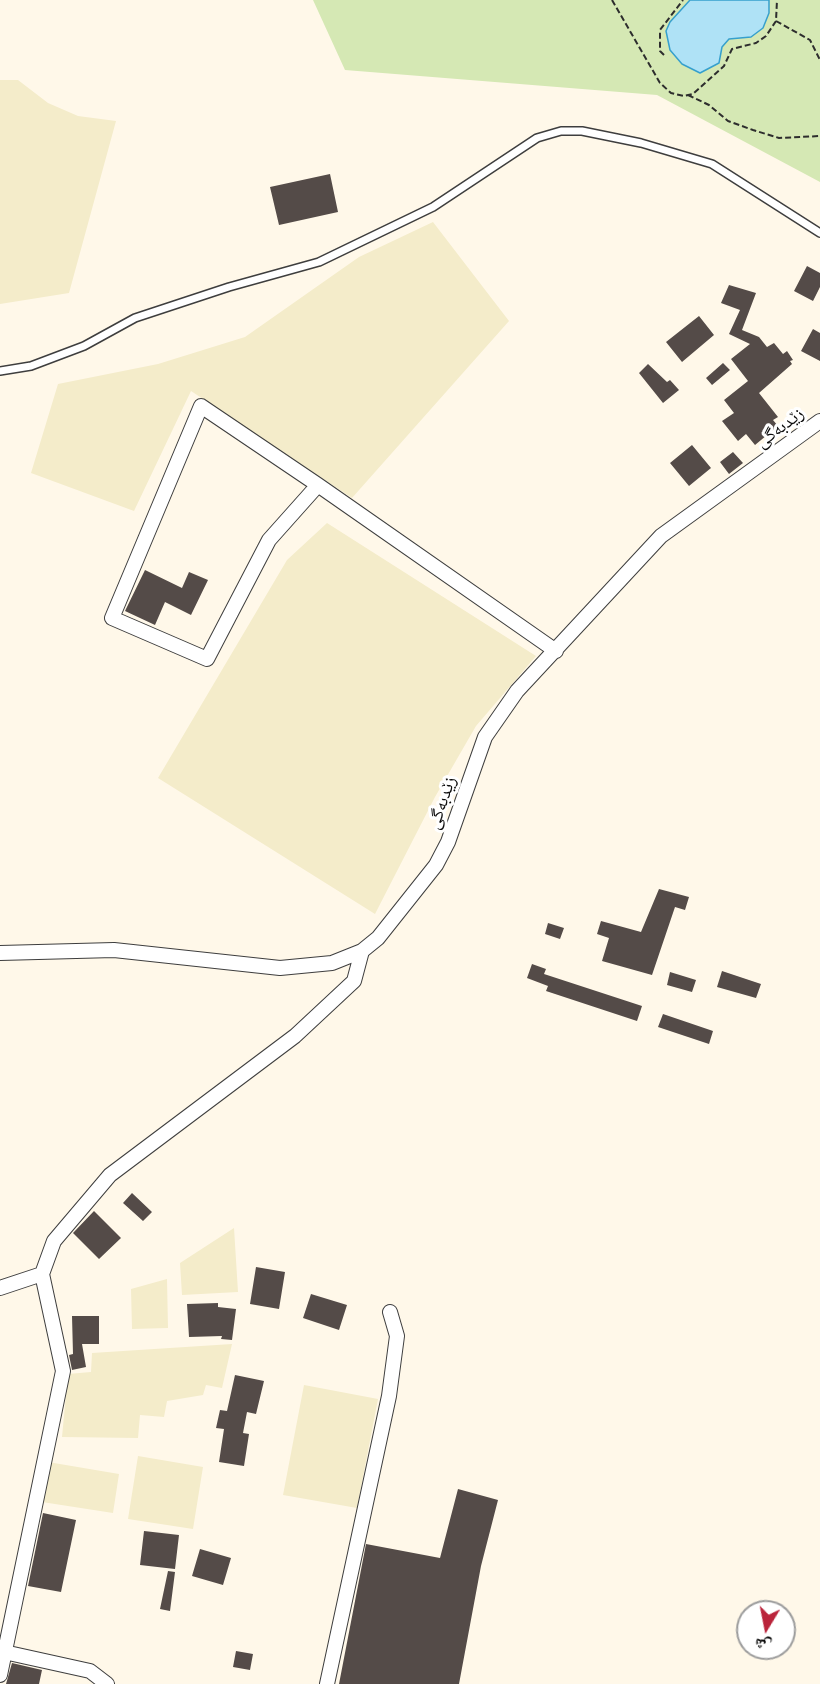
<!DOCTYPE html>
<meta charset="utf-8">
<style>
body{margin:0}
#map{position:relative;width:820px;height:1684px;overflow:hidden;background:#fff8e9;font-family:"PT Serif","Noto Naskh Arabic",serif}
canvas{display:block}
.north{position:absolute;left:736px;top:1600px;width:60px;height:60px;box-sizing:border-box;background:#fff;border:2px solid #9d9d9d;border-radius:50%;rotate:190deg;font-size:16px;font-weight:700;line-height:24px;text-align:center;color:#0b0b0b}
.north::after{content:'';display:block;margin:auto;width:21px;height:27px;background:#ba243b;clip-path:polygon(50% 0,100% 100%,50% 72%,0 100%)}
</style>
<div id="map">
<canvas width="820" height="1684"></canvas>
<div class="north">ش</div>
</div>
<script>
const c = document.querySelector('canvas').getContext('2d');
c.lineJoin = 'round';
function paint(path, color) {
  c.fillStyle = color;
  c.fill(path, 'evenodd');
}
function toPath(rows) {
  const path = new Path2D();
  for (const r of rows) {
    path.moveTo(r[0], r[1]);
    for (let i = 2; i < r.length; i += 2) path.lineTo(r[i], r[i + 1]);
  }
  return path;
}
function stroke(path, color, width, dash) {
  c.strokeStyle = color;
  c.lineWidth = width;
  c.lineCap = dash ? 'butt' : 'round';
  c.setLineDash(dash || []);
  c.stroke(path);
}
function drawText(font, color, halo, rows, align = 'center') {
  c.font = font + ' "PT Serif","Noto Naskh Arabic",serif';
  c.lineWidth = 6;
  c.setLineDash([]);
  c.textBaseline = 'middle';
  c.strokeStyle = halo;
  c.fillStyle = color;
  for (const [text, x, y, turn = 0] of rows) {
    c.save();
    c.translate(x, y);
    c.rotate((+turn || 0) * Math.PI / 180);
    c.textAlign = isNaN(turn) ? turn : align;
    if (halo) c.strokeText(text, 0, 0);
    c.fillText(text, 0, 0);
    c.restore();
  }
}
const farmland = toPath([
 [0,80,18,80,48,103,78,116,116,121,69,293,0,304],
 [433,222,509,321,352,498,191,391,134,511,31,473,58,384,158,364,245,337,359,257],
 [327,523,536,656,476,726,435,797,375,914,158,778,287,560],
 [234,1228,238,1292,182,1295,180,1263],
 [167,1279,168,1328,132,1329,131,1289],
 [232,1344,222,1388,206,1385,203,1395,167,1401,164,1417,140,1415,138,1438,62,1437,68,1374,91,1372,92,1353],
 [304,1385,378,1399,357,1508,283,1495],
 [138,1456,203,1467,193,1529,128,1519],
 [48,1462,119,1474,113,1513,42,1502]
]);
const green = toPath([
 [313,0,820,0,820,182,657,95,345,70]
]);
const water = toPath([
 [690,0,769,0,769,13,763,28,751,37,729,39,722,47,719,63,700,73,682,64,670,50,666,31,670,22,690,0]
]);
const building = toPath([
 [330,174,338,212,279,225,270,187],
 [807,266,820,273,820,287,813,301,794,291],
 [729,285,756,293,742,330,759,337,767,347,774,343,783,354,787,351,793,360,790,361,792,364,759,393,778,417,773,420,778,426,755,445,746,434,738,441,722,421,734,413,724,400,748,381,731,359,750,344,729,334,740,310,721,303],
 [699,316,714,335,682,362,666,342],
 [813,329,820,333,820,361,801,351],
 [723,363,730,370,712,385,706,378],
 [648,364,667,382,670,380,679,390,663,403,639,373],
 [692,445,711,468,689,486,670,463],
 [733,452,743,463,729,474,720,462],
 [145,570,182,588,189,572,208,580,191,615,165,602,155,625,125,611],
 [659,889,689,897,685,910,675,907,652,975,602,961,609,938,597,934,601,921,641,932],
 [548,923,564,928,560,939,545,934],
 [532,964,546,969,544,974,642,1006,637,1021,546,991,548,986,527,978],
 [722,971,761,984,756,998,717,987],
 [670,972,696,980,692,992,667,985],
 [663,1014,713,1031,709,1044,658,1027],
 [132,1193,152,1212,143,1221,123,1203],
 [94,1211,121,1238,99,1259,73,1233],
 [256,1267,285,1272,279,1309,250,1304],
 [311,1294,347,1305,339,1330,303,1318],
 [218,1303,218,1307,236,1309,232,1340,221,1339,222,1336,189,1337,187,1304],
 [72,1316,99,1316,99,1344,82,1344,86,1367,72,1370,69,1355,73,1354],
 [235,1375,264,1381,256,1414,247,1412,243,1433,249,1434,244,1466,219,1462,224,1429,216,1428,220,1410,227,1411],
 [458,1489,498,1500,481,1566,459,1684,339,1684,366,1544,440,1558],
 [43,1513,76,1520,61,1592,28,1586],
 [144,1531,179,1535,175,1569,140,1565],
 [200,1549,231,1558,223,1585,192,1576],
 [168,1571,175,1572,170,1611,160,1609],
 [236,1651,253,1654,250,1670,233,1667],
 [12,1663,42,1670,39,1684,6,1684]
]);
const path = toPath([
 [612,0,660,83,671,93,684,96,693,94,724,66,732,49,756,43,766,36,776,21,777,0],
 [776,21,810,40,820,60],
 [664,55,660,51,660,30,683,0],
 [688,95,709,105,728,121,753,130,779,138,820,136]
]);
const lane = toPath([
 [0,371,31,366,84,346,135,318,229,287,319,262,433,207,537,138,561,131,582,131,641,143,712,164,820,233]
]);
const street = toPath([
 [318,485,269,540,207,659,112,618,201,406,318,485,556,651],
 [0,953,114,950,280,968,332,963,362,951,378,938,436,865,448,842,485,737,517,691,661,536,820,421],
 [0,1288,42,1274],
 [4,1652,90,1671,107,1684],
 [0,1675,63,1371,42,1274,54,1241,110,1175,295,1036,354,981,362,951],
 [327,1684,389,1396,397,1336,390,1312]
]);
const streetNames = [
 ["زێدبەگی",780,428,-37],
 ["زێدبەگی",442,803,-71]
];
paint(farmland, '#f4ecca');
paint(green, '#d5e8b4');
paint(water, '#afe2f6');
stroke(water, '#36a0cd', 1.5);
paint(building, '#544b48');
stroke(lane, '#3e3e3e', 10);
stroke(street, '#3e3e3e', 16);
stroke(path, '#2d2d2d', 2, [6, 3]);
stroke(lane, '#fff', 7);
stroke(street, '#fff', 14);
drawText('18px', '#0b0b0b', '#fff', streetNames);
</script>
